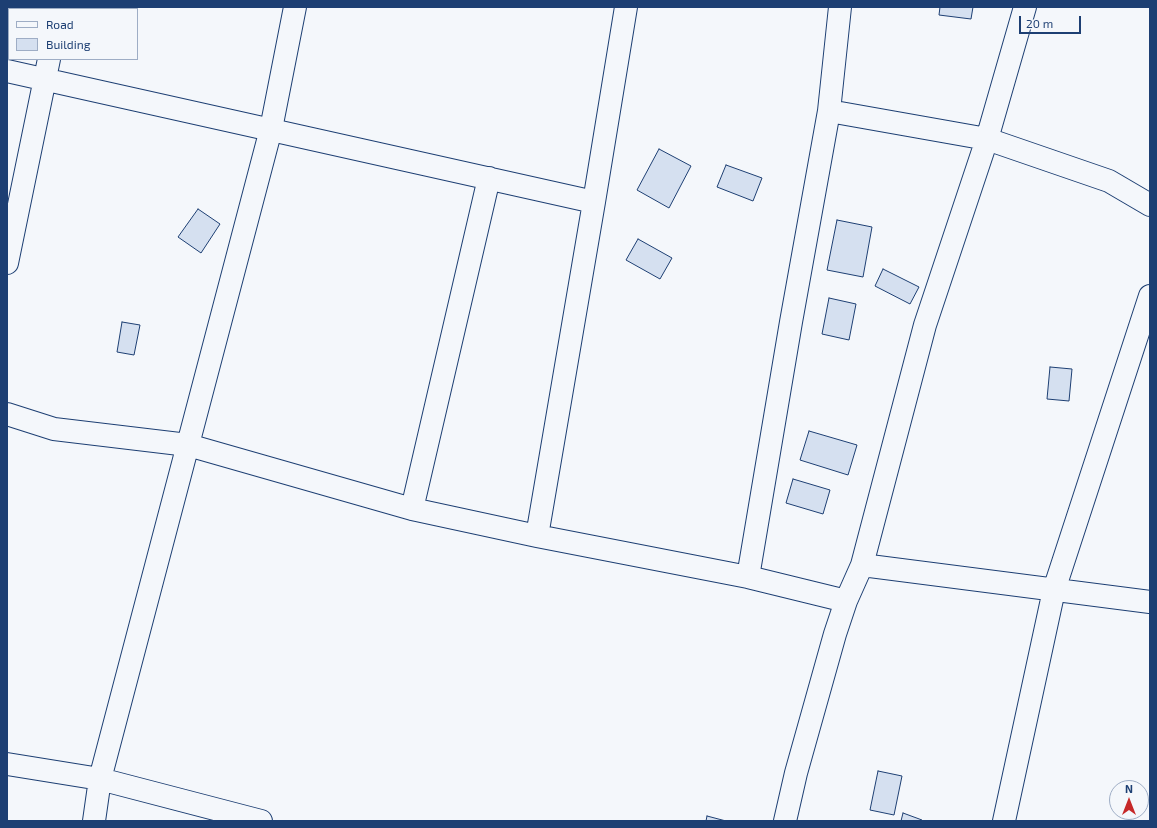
<!DOCTYPE html>
<style>
body{margin:0}
#map{position:relative;width:1157px;height:828px;overflow:hidden;background:#f4f7fb;font-family:"Exo 2",sans-serif}
canvas{display:block}
.frame{position:absolute;inset:0;border:8px solid #1d3f73;pointer-events:none}
.legend{position:absolute;left:8px;top:8px;width:130px;height:52px;box-sizing:border-box;background:#f4f7fb;border:1px solid #9eadc5;margin:0;padding:5px 7px;list-style:none;font-size:12px;color:#1d3f73}
.legend li{display:flex;align-items:center;gap:8px;height:20px}
.legend b{width:20px;border:1px solid #9eadc5}
.north{position:absolute;left:1109px;top:780px;width:40px;height:40px;box-sizing:border-box;background:#f4f7fb;border:1px solid #9eadc5;border-radius:50%;rotate:0deg;font-size:11px;font-weight:700;line-height:16px;text-align:center;color:#1d3f73}
.north::after{content:'';display:block;margin:auto;width:14px;height:18px;background:#c62828;clip-path:polygon(50% 0,100% 100%,50% 72%,0 100%)}
.scale{position:absolute;left:1019px;top:16px;width:62px;height:18px;box-sizing:border-box;border:2px solid #1d3f73;border-top:0;padding-left:5px;font-size:12px;line-height:14px;white-space:nowrap;color:#1d3f73;-webkit-text-stroke:3px #f4f7fb;paint-order:stroke}
</style>
<div id="map">
<canvas width="1157" height="828"></canvas>
<div class="frame"></div>
<ul class="legend">
<li><b style="height:5px;background:#f4f7fb"></b>Road</li>
<li><b style="height:11px;background:#d5e0f0"></b>Building</li>
</ul>
<div class="north">N</div>
<div class="scale">20 m</div>
</div>
<script>
const c = document.querySelector('canvas').getContext('2d');
c.lineJoin = 'round';
function paint(path, color) {
  c.fillStyle = color;
  c.fill(path, 'evenodd');
}
function toPath(rows) {
  const path = new Path2D();
  for (const r of rows) {
    path.moveTo(r[0], r[1]);
    for (let i = 2; i < r.length; i += 2) path.lineTo(r[i], r[i + 1]);
  }
  return path;
}
function stroke(path, color, width, dash) {
  c.strokeStyle = color;
  c.lineWidth = width;
  c.lineCap = dash ? 'butt' : 'round';
  c.setLineDash(dash || []);
  c.stroke(path);
}
const building = toPath([
 [940,7,973,7,971,19,939,15,940,7],
 [659,149,691,166,669,208,637,190,659,149],
 [726,165,762,178,753,201,717,187,726,165],
 [198,209,220,224,201,253,178,237,198,209],
 [837,220,872,227,863,277,827,270,837,220],
 [638,239,672,258,660,279,626,260,638,239],
 [883,269,919,287,910,304,875,286,883,269],
 [829,298,856,304,849,340,822,334,829,298],
 [122,322,140,325,134,355,117,352,122,322],
 [1050,367,1072,369,1069,401,1047,399,1050,367],
 [809,431,857,445,848,475,800,460,809,431],
 [793,479,830,490,823,514,786,503,793,479],
 [878,771,902,776,894,815,870,810,878,771],
 [903,813,922,820,922,821,901,821,903,813],
 [707,816,726,821,706,821,707,816]
]);
const minor = toPath([
 [59,9,59,7],
 [7,71,594,202],
 [829,111,987,139,1109,181,1150,205],
 [7,263,49,59],
 [7,414,54,429,188,445,412,509,537,536,748,577,846,601],
 [412,509,489,178],
 [537,536,594,202,626,7],
 [862,565,1150,602],
 [748,577,791,322,829,111,840,7],
 [7,764,100,779,261,821],
 [94,821,100,779,271,129,295,7],
 [785,821,796,773,835,634,846,601,862,565,925,325,987,139,1025,7],
 [1004,821,1054,590,1150,296]
]);
paint(building, '#d5e0f0');
stroke(building, '#1d3f73', 1);
stroke(minor, '#1d3f73', 24);
stroke(minor, '#f4f7fb', 22);
</script>
